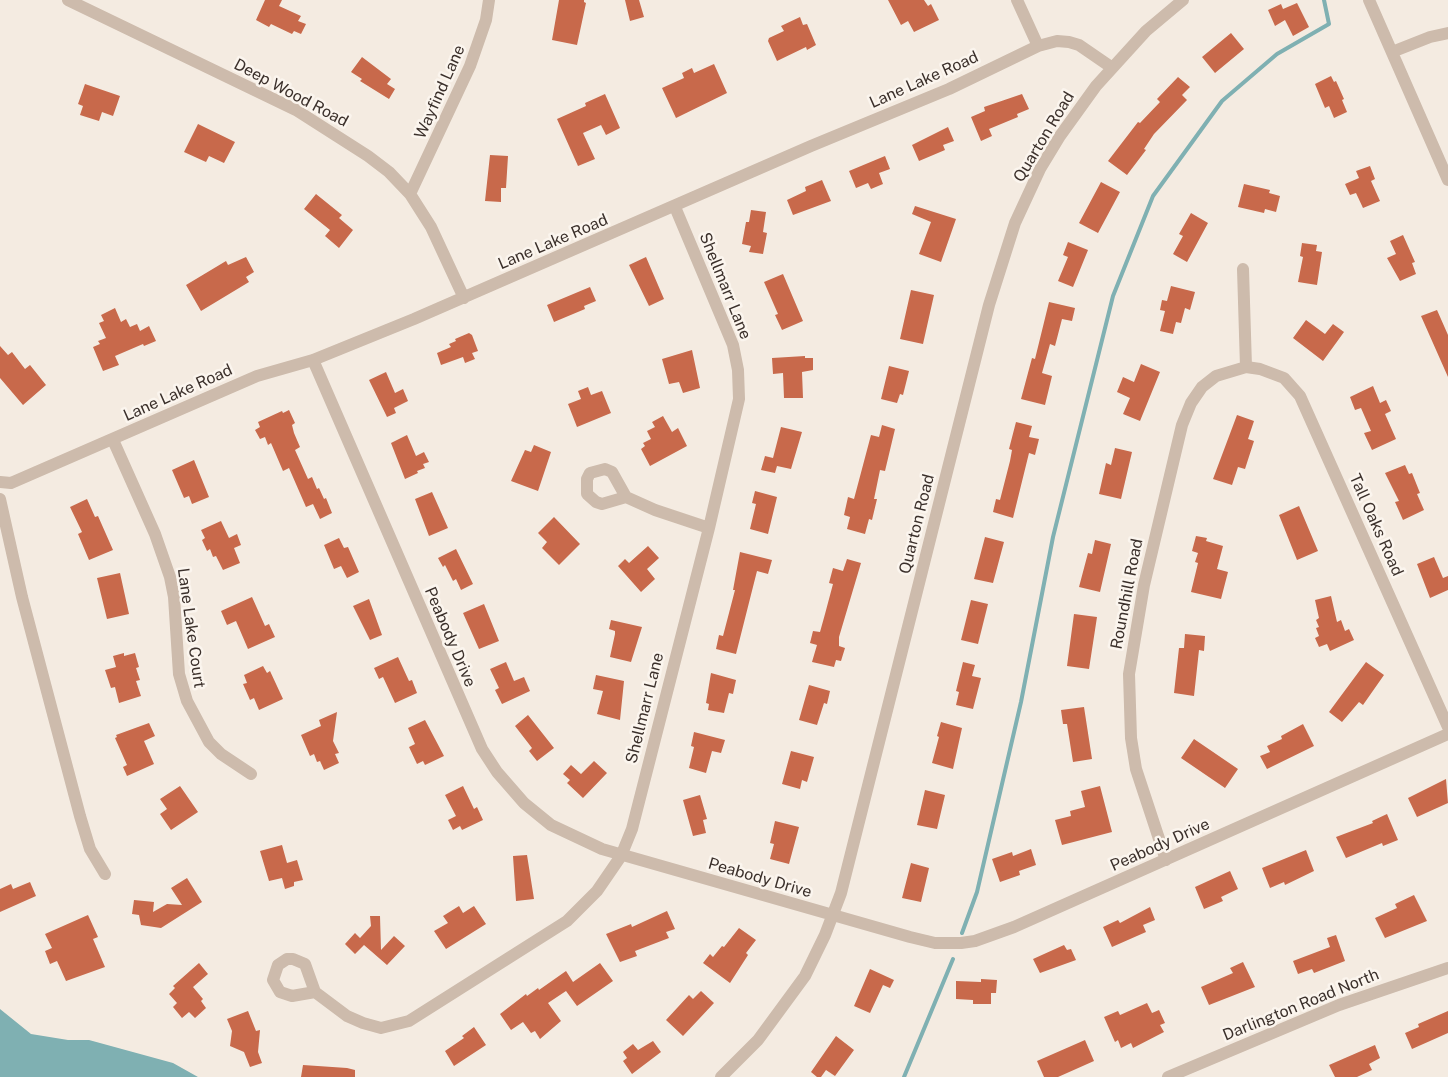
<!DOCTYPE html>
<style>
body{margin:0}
canvas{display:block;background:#f4ebe1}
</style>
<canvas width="1448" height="1077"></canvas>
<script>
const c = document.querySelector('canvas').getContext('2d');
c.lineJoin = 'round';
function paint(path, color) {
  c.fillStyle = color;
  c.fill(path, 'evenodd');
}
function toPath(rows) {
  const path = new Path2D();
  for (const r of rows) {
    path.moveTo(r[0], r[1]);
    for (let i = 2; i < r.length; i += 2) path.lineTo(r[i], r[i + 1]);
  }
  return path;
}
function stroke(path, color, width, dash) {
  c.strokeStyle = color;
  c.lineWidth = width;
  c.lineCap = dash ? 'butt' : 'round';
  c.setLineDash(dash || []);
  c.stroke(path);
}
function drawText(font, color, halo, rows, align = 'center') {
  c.font = font + ' "Public Sans",sans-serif';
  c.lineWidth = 5;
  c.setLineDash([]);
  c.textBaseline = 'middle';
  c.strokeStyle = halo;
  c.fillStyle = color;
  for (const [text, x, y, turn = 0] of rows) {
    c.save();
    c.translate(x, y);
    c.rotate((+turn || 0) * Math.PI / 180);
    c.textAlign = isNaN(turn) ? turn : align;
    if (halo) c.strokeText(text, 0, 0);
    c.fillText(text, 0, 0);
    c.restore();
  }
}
const water = toPath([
 [0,1009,31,1034,68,1040,89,1040,173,1063,198,1077,0,1077]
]);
const stream = toPath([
 [962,933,977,892,1021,702,1053,537,1113,296,1153,196,1222,101,1277,54,1329,24,1324,0],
 [904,1077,953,959]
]);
const building = toPath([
 [265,0,282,0,279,6,301,16,298,21,306,24,301,34,294,31,292,34,271,24,269,27,256,20],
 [559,0,584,0,584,2,586,3,577,45,552,40],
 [625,0,639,0,644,17,630,21],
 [888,0,924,0,928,6,931,4,939,20,914,32,908,21,901,25],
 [1297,3,1309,27,1293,36,1285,20,1275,26,1268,10,1281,4,1283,9],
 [800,17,803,25,807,24,816,45,807,50,806,47,777,61,768,41,769,38,784,31,781,26],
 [1231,33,1244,49,1215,73,1202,57],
 [362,57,391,79,387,84,395,89,389,99,360,81,362,79,351,72],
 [714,64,727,93,676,118,662,88,684,78,682,73,692,68,694,73],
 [1331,76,1334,82,1336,81,1344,99,1342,100,1347,112,1334,118,1329,106,1325,108,1315,84],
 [1178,77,1190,87,1182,95,1187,100,1154,134,1144,149,1146,150,1127,175,1108,161,1138,122,1140,123,1160,102,1157,99],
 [85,84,120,96,113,116,102,112,99,121,80,115,83,106,78,104],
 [605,94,620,128,606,135,601,125,583,133,595,159,578,166,557,119,586,106,585,103],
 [1022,94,1029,109,1017,114,1018,117,989,129,992,136,981,141,971,117,985,111,984,107],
 [198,124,235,142,224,163,209,156,206,162,184,152],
 [948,127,954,141,943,145,945,150,919,161,912,145],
 [490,155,508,156,506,188,501,188,501,202,485,201],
 [885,156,890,169,879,173,883,184,871,189,868,183,856,188,849,171],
 [1370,166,1375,179,1371,181,1380,201,1363,208,1356,193,1350,195,1345,184,1359,178,1356,171],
 [822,180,831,201,793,215,787,200,806,191,805,187],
 [1101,182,1120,192,1098,233,1079,223],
 [1244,184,1270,190,1269,193,1280,196,1276,212,1265,209,1264,213,1238,207],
 [316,194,342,215,339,218,353,230,339,248,325,236,330,230,304,209],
 [915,206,956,219,941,262,919,254,931,222,912,214],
 [751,210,766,212,763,232,767,233,763,254,749,252,751,246,742,244,746,222,749,222],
 [1191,213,1208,223,1187,262,1173,254,1183,236,1179,234],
 [1403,235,1415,262,1412,263,1416,274,1400,281,1387,258,1396,254,1390,241],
 [1068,242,1088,250,1073,287,1058,281,1068,257,1063,255],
 [1302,243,1317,245,1316,251,1322,252,1317,285,1298,282,1303,257,1300,256],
 [246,257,254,272,246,277,249,282,201,311,186,285,226,261,228,265],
 [646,257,664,299,649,306,629,265],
 [783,274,803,321,782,330,775,315,778,314,764,282],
 [1171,286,1195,292,1190,310,1185,308,1181,323,1176,322,1173,334,1160,331,1165,311,1160,310,1162,300,1167,301],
 [590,287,596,301,584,306,585,309,554,322,547,305],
 [911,290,934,295,923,344,900,339],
 [1049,302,1075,308,1072,321,1062,319,1055,346,1050,344,1042,373,1052,376,1045,405,1021,399,1032,358,1035,359],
 [115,308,121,322,126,319,130,327,137,324,140,331,149,326,156,341,144,346,143,344,115,356,119,365,103,371,93,347,100,344,98,341,106,338,99,323,104,321,101,315],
 [1437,310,1448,335,1448,377,1421,316],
 [1306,320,1325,334,1333,324,1344,332,1323,361,1293,338],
 [469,333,472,335,478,351,472,353,475,359,465,363,463,357,441,365,437,353,451,347,449,344,456,341,455,339],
 [0,346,8,355,12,352,25,369,30,365,46,385,23,405,0,378],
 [692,350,700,388,683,393,679,382,669,384,662,359],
 [805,356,805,358,813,358,813,370,802,372,803,398,784,398,783,373,773,374,772,358],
 [1141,364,1160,372,1140,421,1123,414,1130,398,1117,392,1123,377,1134,382],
 [889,366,909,371,903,395,900,394,897,403,881,399],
 [386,372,395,393,403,389,408,401,394,408,396,413,387,417,369,380],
 [1373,386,1380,403,1386,400,1391,411,1385,414,1396,439,1372,450,1364,433,1371,431,1361,408,1355,410,1350,397],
 [588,387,591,395,602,391,611,413,577,427,568,404,581,399,578,391],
 [289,410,295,423,292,425,294,433,300,447,295,450,308,479,312,477,317,489,319,488,324,499,326,498,332,513,320,519,313,504,306,507,289,468,283,471,271,443,268,445,265,437,260,439,255,430,260,427,258,422,282,411,283,413],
 [1237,415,1254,421,1248,439,1254,441,1245,469,1238,467,1232,485,1213,479],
 [663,416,672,432,678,428,687,446,650,466,641,449,645,446,643,443,651,439,647,431,655,427,652,422],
 [1016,422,1032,426,1029,437,1039,439,1035,455,1029,453,1013,518,993,512,996,499,1000,500,1010,461,1012,450,1009,449],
 [882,425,895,429,885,471,880,470,874,499,877,499,872,520,869,519,865,534,847,529,850,517,844,515,848,497,854,499,871,435,879,437],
 [781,427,802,432,791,469,777,466,775,473,761,470,765,456,773,458],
 [407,435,416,456,424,452,429,462,423,464,425,468,417,471,418,473,405,479,391,443],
 [534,445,551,452,538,491,511,481,525,450,531,452],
 [1115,448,1132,452,1121,499,1099,494,1106,463,1111,465],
 [194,460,209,497,192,504,189,496,184,498,172,470],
 [1405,465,1409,474,1412,473,1420,493,1417,494,1424,510,1403,520,1395,502,1399,501,1385,473],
 [755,491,777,497,768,534,750,529,756,504,752,503],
 [432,492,448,528,429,536,415,499],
 [87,499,95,517,98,516,113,550,89,560,78,534,82,532,70,507],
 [1299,506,1318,551,1297,560,1279,515],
 [554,517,580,544,559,565,542,548,547,542,538,533],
 [221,521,229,538,237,534,241,545,234,548,240,563,223,570,216,556,213,557,210,549,207,551,202,540,205,538,201,530],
 [1196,536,1207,538,1206,541,1223,546,1217,569,1228,572,1221,599,1191,592,1198,563,1195,562,1198,553,1192,551],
 [985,537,1004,542,993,583,974,579],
 [339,538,344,548,348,547,359,572,347,578,341,566,334,569,324,545],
 [1095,540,1111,544,1100,592,1079,587,1088,553,1092,554],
 [648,546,659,558,647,569,655,579,641,592,618,566,625,559,629,563],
 [456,549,473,584,461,590,456,579,453,581,445,565,443,567,438,558],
 [740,552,772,560,768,574,757,571,736,654,716,649,719,635,723,636,735,590,733,590],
 [1434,557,1443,578,1448,576,1448,590,1430,598,1417,564],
 [847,559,861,563,839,637,839,646,845,648,841,661,836,660,834,667,812,662,817,645,810,643,813,631,820,632,825,614,833,584,829,583,833,568,843,571],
 [120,573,129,614,107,619,97,578],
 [1331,596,1337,622,1341,620,1345,631,1349,629,1354,640,1330,651,1327,644,1319,647,1315,638,1319,636,1316,628,1319,627,1316,620,1319,618,1315,600],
 [252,597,265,626,269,624,275,637,248,649,236,621,227,625,221,611],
 [369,599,382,635,370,640,353,606],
 [971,600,988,604,978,644,961,640],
 [484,604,499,641,479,649,463,613],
 [1074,614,1097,617,1089,669,1067,666],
 [611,620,642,627,631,662,610,657,615,634,615,631,609,629],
 [1185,634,1205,636,1204,651,1199,650,1194,696,1174,693,1179,648,1184,648],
 [124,653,124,656,135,653,139,667,136,668,140,680,136,681,141,696,119,703,115,687,111,688,105,670,116,667,113,656],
 [398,657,409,681,412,680,417,693,395,703,383,677,379,679,374,668],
 [506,662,514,681,524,677,530,691,502,704,495,690,499,688,490,669],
 [963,662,975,665,972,676,981,678,973,709,956,705,959,692,956,691],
 [1366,662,1384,675,1363,705,1359,702,1342,722,1329,712],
 [263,666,267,673,270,671,283,699,259,710,254,698,250,700,243,684,247,683,244,675],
 [711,673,736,680,733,694,729,693,724,713,708,710,709,704,706,703],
 [596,675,624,681,620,720,597,714,603,691,593,689],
 [809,685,830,691,827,704,824,703,817,725,799,720],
 [1084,707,1092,759,1073,762,1067,724,1063,724,1061,710],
 [337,712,333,741,339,753,335,754,339,763,324,770,320,761,317,762,314,754,310,756,301,735,321,726,319,720],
 [528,715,554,748,537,761,529,751,532,748,515,726],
 [425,720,444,756,425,765,423,761,417,764,409,747,415,744,408,728],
 [941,722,962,728,953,769,932,763,939,737,937,736],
 [149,723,155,736,144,741,154,764,127,776,123,767,127,765,115,738,117,737,116,735],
 [1303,724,1314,746,1267,769,1260,756,1270,752,1267,746,1282,739,1281,736],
 [694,732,725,740,721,753,712,751,706,773,689,768,694,747,691,746],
 [1194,739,1238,769,1225,788,1181,758],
 [791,751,814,757,807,782,802,780,800,789,782,784],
 [594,761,607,773,583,798,567,783,570,780,563,774,571,765,581,774],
 [1446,779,1448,803,1417,817,1408,798],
 [180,786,198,812,171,830,160,814,167,809,160,799],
 [463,786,474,809,477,807,483,820,462,830,460,826,453,830,448,820,456,816,445,795],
 [1100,786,1112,832,1062,845,1055,820,1071,816,1070,811,1085,807,1081,791],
 [925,790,945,795,937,829,917,825],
 [700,795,707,819,703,820,706,833,693,836,683,800],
 [1387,814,1398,840,1383,846,1382,843,1346,858,1336,837,1373,823,1372,821],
 [775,821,799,827,789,864,770,859,774,844,770,843],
 [282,845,287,863,297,860,303,880,294,882,294,886,285,889,282,878,269,881,260,851],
 [1031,849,1036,865,1019,871,1020,875,1000,882,992,859,1012,852,1013,856],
 [1306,850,1314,871,1285,885,1284,882,1270,888,1262,868],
 [527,855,534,899,516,901,513,856],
 [911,863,929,868,921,902,902,898],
 [1230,871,1238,889,1221,897,1223,901,1204,909,1195,887],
 [187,878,202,902,161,928,141,925,139,915,132,914,134,900,154,902,153,912,167,904,182,905,171,888],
 [30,882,36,896,0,912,0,889,11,884,13,889],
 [1414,895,1427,921,1385,938,1375,918,1397,908,1395,904],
 [459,906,463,913,474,906,486,924,446,949,434,931,448,923,443,916],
 [1150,907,1155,920,1143,925,1146,932,1112,947,1103,927,1118,920,1120,923],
 [667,911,675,929,666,932,669,938,635,951,637,956,620,962,606,934,631,924,632,927],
 [88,915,98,937,93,939,105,967,66,981,57,961,50,964,45,951,52,948,45,934],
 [370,916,380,916,381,950,394,936,405,946,387,965,364,945,355,954,345,944,355,933,360,938,371,926],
 [739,928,756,940,746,953,748,955,730,983,703,963,710,954,713,957,722,946,724,947],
 [1336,935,1345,961,1314,973,1312,969,1298,974,1293,961,1330,947,1327,938],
 [1064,945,1067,950,1071,949,1076,960,1040,973,1033,959],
 [1243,962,1255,987,1209,1005,1201,987,1233,973,1230,968],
 [199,963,208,974,193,987,203,999,201,1001,206,1008,195,1018,189,1012,182,1018,173,1007,177,1003,169,994,175,988,173,986],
 [600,963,613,981,577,1006,566,991,548,1003,561,1021,540,1039,535,1031,531,1033,523,1022,511,1030,500,1014,526,994,527,996,538,988,539,990,566,971,573,982],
 [870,969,894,980,890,988,883,985,870,1013,854,1006],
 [981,979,997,980,996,993,991,993,991,1004,973,1004,973,1000,956,999,956,981,981,982],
 [701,991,714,1003,683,1036,666,1020,689,995,693,999],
 [1147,1003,1152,1013,1159,1010,1165,1023,1160,1025,1164,1032,1133,1048,1131,1043,1121,1048,1118,1040,1115,1042,1104,1017,1118,1011,1120,1015],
 [248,1011,256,1031,260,1030,258,1052,262,1063,250,1067,244,1052,230,1046,232,1031,227,1019],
 [1448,1011,1448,1033,1412,1049,1405,1033,1419,1027,1418,1024],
 [474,1027,486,1045,454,1066,445,1051,464,1038,462,1036],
 [836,1036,854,1050,835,1076,826,1070,821,1077,817,1077,811,1072],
 [1085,1040,1094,1061,1058,1077,1044,1077,1037,1061],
 [653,1041,661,1052,632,1074,623,1061,627,1058,623,1052,633,1044,638,1050],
 [1375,1045,1380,1058,1369,1064,1372,1070,1357,1077,1335,1077,1329,1065],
 [303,1065,347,1068,355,1070,355,1077,301,1077]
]);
const minor = toPath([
 [68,0,296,110,368,156,389,172,410,194,431,227,464,298],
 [1017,0,1038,46],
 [1369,0,1448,180],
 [1392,52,1430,37,1448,33],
 [410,194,470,66,486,20,489,0],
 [1243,269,1246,367],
 [313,360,482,749,497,772,524,803,551,825,602,849,910,937,935,943,961,943,975,941,1014,927,1448,734],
 [113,440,155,534,170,577,174,597,179,674,187,701,209,742,221,754,251,774],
 [0,482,11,483,257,376,313,360,414,319,811,146,949,89,1038,46,1057,41,1069,42,1079,45,1111,67],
 [626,497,602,504,596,502,587,494,587,479,590,473,605,469,612,472,626,497,655,510,709,528],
 [0,499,22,597,80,816,90,849,105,874],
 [1166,860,1136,769,1131,738,1129,674,1144,585,1182,425,1191,403,1202,387,1216,376,1246,367,1260,369,1284,378,1300,396,1448,727],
 [315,992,292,996,280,992,273,980,278,965,287,959,293,959,305,964,315,992,347,1016,363,1023,381,1028,409,1021,567,921,597,891,621,856,632,829,709,528,739,399,738,370,733,345,675,207],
 [721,1077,758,1040,805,976,825,935,841,893,989,305,1015,223,1040,169,1060,136,1096,86,1146,31,1183,0],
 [1168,1077,1339,1005,1448,968]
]);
const streetNames = [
 ["Lane Lake Road",924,80,-24],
 ["Wayfind Lane",440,92,-66],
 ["Deep Wood Road",291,93,28],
 ["Quarton Road",1044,137,-59],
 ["Lane Lake Road",553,242,-23],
 ["Shellmarr Lane",725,286,68],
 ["Lane Lake Road",178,393,-24],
 ["Quarton Road",917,524,-76],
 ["Tall Oaks Road",1376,525,66],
 ["Roundhill Road",1127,594,-79],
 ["Lane Lake Court",191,628,82],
 ["Peabody Drive",450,637,67],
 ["Shellmarr Lane",645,708,-76],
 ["Peabody Drive",1160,845,-24],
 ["Peabody Drive",760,878,16],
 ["Darlington Road North",1301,1005,-22]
];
paint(water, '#7fb0b2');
stroke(stream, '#7fb0b2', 4);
paint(building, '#c8694b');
stroke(minor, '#cdbbac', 12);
drawText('16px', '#3b302b', '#fbf5ee', streetNames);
</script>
